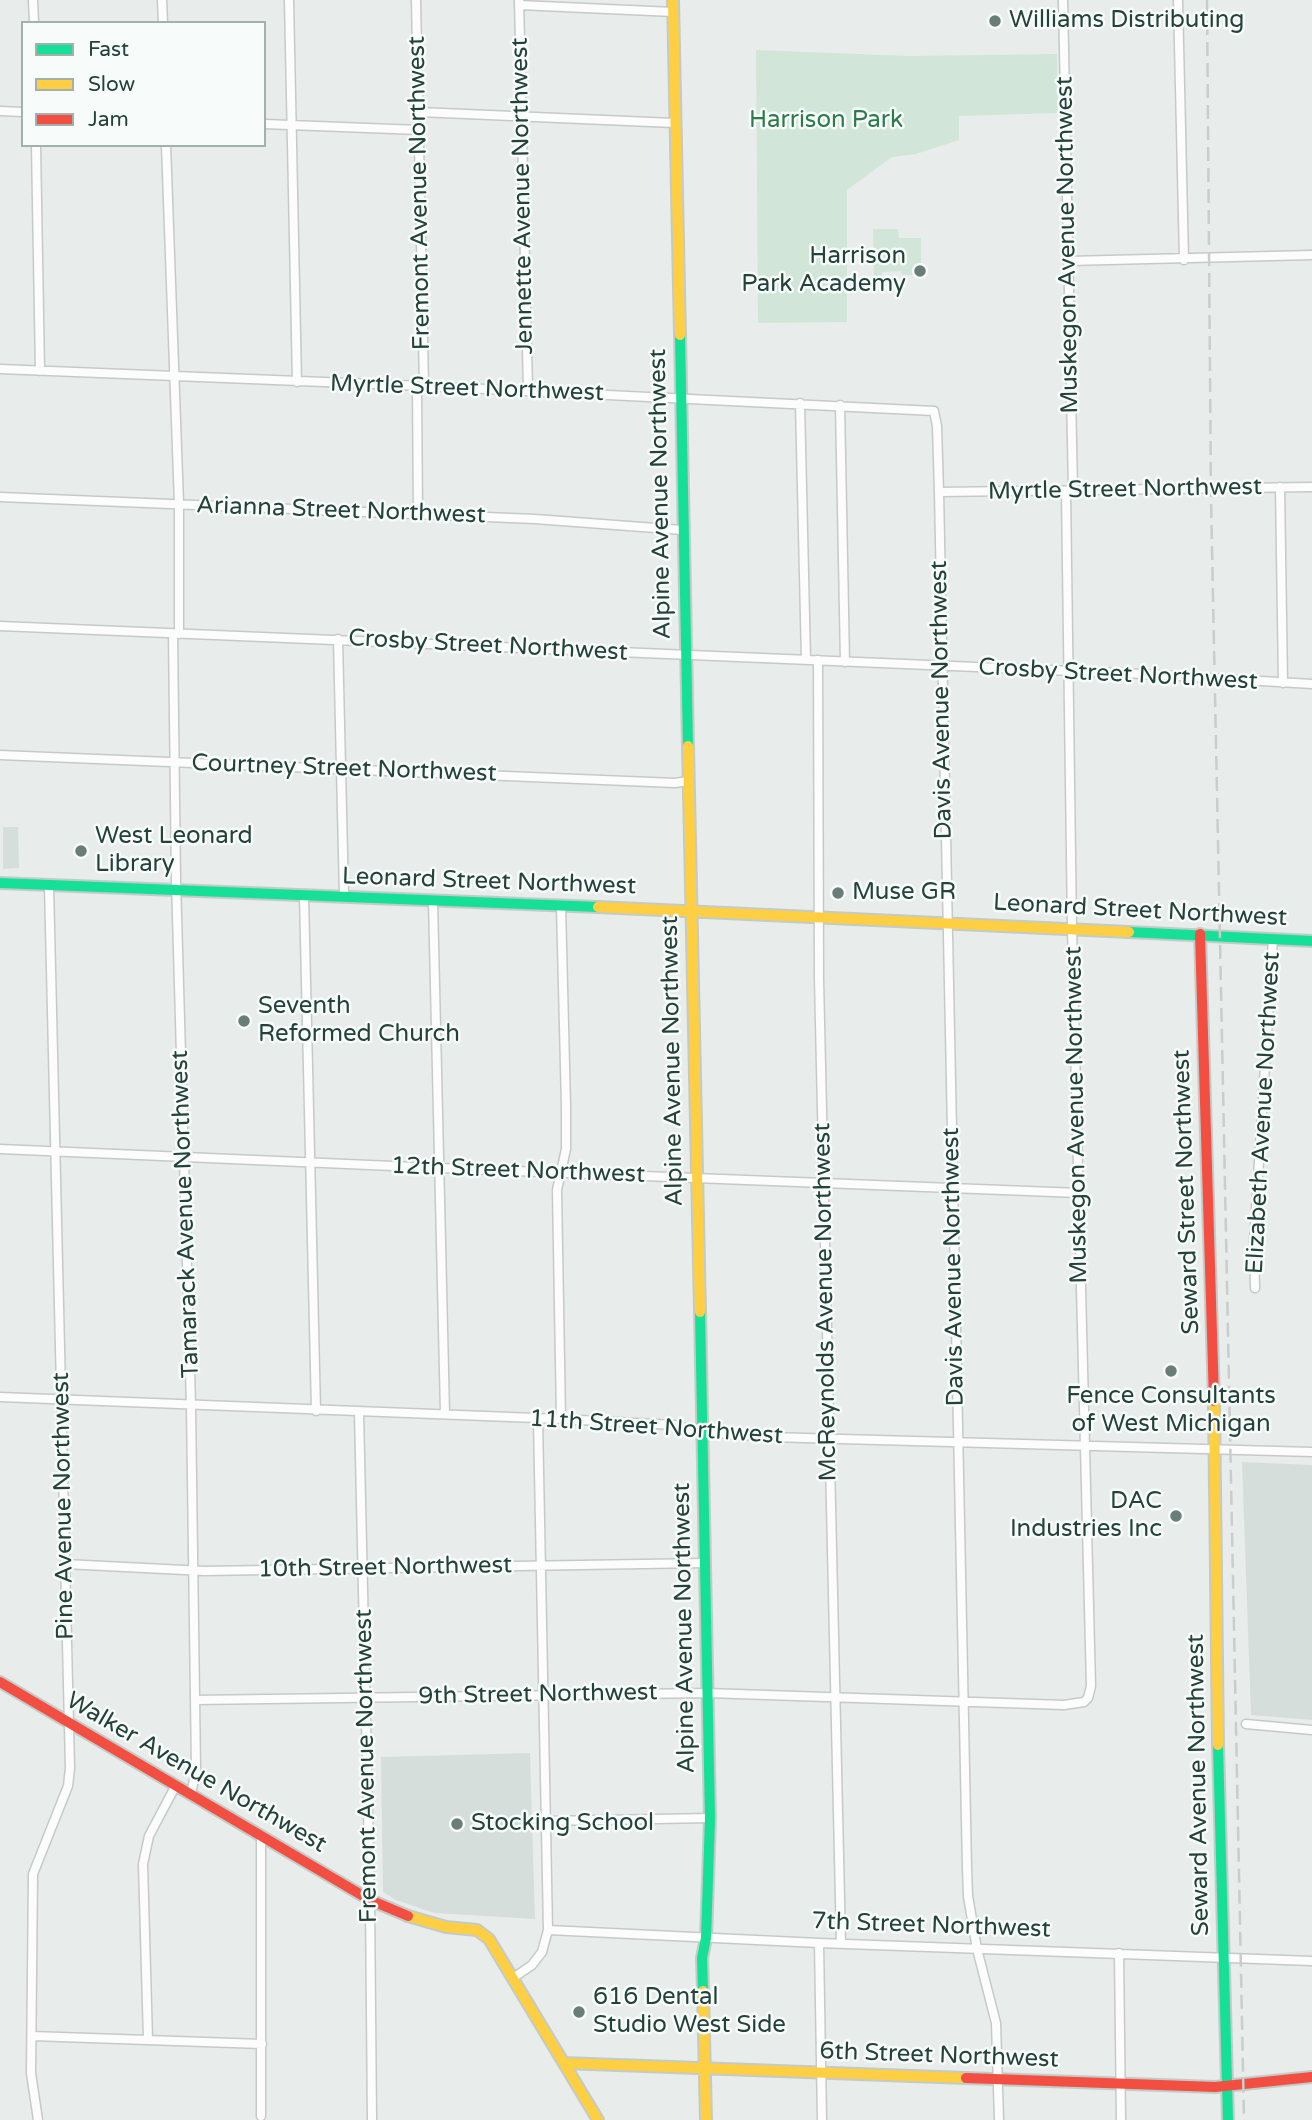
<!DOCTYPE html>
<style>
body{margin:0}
#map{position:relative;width:1312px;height:2120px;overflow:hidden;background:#e8edeb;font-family:"Varela Round",sans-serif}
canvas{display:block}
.legend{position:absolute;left:21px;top:21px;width:245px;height:126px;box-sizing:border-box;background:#f7fbf9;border:2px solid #a3b1ad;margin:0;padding:9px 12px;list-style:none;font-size:21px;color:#24423a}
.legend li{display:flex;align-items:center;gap:14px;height:35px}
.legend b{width:35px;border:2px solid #a3b1ad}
</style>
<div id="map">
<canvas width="1312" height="2120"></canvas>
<ul class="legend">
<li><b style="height:9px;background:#16e098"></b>Fast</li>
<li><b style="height:9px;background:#ffcf43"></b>Slow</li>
<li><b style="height:9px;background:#f24e42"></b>Jam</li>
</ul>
</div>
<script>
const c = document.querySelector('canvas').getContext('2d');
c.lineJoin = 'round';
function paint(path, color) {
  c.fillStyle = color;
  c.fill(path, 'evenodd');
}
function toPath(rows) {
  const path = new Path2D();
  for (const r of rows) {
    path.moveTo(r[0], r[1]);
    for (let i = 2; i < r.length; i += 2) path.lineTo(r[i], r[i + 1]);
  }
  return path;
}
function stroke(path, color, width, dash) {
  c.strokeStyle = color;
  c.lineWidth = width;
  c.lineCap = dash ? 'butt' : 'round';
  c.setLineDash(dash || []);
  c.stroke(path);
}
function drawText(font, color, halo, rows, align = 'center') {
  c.font = font + ' "Varela Round",sans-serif';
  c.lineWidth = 5;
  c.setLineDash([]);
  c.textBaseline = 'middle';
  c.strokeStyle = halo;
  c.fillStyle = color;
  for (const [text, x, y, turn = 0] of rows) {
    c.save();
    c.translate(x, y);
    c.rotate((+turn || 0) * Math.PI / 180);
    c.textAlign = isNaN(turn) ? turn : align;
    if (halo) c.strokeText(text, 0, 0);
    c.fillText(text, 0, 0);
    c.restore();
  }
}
const built = toPath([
 [3,827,18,827,19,868,3,869],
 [1242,1462,1312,1465,1312,1720,1251,1715],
 [530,1753,535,1919,434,1913,396,1900,383,1892,381,1757]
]);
const green = toPath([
 [756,50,910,56,1057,54,1058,113,959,116,959,140,916,154,892,157,847,190,847,322,758,323],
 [873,229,898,229,899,238,921,238,921,275,902,275,901,271,882,272,882,282,874,282]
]);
const street = toPath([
 [33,0,34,23],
 [162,0,163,23],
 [289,0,297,382],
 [416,0,424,386],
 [519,0,528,391],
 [1063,0,1073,490],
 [1178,0,1184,260],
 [519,5,673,12],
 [0,111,23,112],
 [419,112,674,123],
 [264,124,419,130],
 [36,145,40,371],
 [166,145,179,504,179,634],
 [1068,261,1312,255],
 [0,369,424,386,934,411,937,426,939,492,967,1868,968,1896,977,1949,996,2023,999,2120],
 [417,386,418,515],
 [800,403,806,660],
 [840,405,845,662],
 [1280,487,1283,683],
 [939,492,1312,487],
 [0,497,535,519,682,530],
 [0,626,1143,674,1312,684],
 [173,634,176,880,191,1406,196,1770,191,1794],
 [338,639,344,897],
 [818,660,819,979,841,1943],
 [0,755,675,783,688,781],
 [304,896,316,1411],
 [433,900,445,1414],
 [561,906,566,1106,566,1149,557,1190,561,1419],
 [0,1149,439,1168,1079,1193],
 [1255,1288,1254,1241,1273,939],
 [0,1397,561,1419,675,1425,701,1432,769,1437,1312,1452],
 [359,1412,370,1900,372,2120],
 [65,1564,204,1571,705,1563],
 [195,1700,707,1693,1064,1705,1084,1702,1088,1698,1091,1686,1072,929,1066,491],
 [1246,1724,1312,1730],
 [547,1821,710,1818],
 [548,1930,819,1943,1312,1961],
 [819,1943,822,2120],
 [1119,1953,1121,2120],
 [513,1978,532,1965,542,1952,548,1930,538,1419],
 [32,2036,262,2044],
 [148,2040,143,1864,149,1836,176,1785],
 [261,2116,261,1835],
 [38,2120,31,2073,33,1874,68,1786,70,1768,49,885]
]);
const fast = toPath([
 [680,335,688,746],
 [0,883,598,907],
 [1129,932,1312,941],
 [700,1312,710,1818,706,1938,702,1958,703,1991],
 [1218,1745,1228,2120]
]);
const slow = toPath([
 [673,0,680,335],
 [688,746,700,1312],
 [598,907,1129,932],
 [1214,1401,1218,1745],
 [408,1916,446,1927,477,1930,489,1939,598,2120],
 [703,1991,706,2120],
 [564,2063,966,2078]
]);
const jam = toPath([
 [1200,934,1214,1401],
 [0,1682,370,1900,408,1916],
 [966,2078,1215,2087,1312,2077]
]);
const rail = toPath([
 [1207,0,1211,498,1244,2120]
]);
const markers = [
 [995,21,7,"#697e78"],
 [920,271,7,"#697e78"],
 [81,851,7,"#697e78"],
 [838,893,7,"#697e78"],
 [244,1021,7,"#697e78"],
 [1171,1371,7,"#697e78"],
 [1176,1516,7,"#697e78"],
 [457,1824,7,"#697e78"],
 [579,2012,7,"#697e78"]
];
const poiNames = [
 ["Williams Distributing",1009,21],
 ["Harrison",906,257,"right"],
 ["Park Academy",906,285,"right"],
 ["West Leonard",95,837],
 ["Library",95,865],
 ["Muse GR",852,893],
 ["Seventh",258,1007],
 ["Reformed Church",258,1035],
 ["Fence Consultants",1171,1397,"center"],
 ["of West Michigan",1171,1425,"center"],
 ["DAC",1162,1502,"right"],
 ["Industries Inc",1162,1530,"right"],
 ["Stocking School",471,1824],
 ["616 Dental",593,1998],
 ["Studio West Side",593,2026]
];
const parkNames = [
 ["Harrison Park",826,121]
];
const streetNames = [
 ["Fremont Avenue Northwest",420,193,-91],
 ["Jennette Avenue Northwest",523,196,-91],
 ["Muskegon Avenue Northwest",1068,245,-91],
 ["Myrtle Street Northwest",467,389,2],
 ["Myrtle Street Northwest",1125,490,-1],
 ["Alpine Avenue Northwest",661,494,-91],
 ["Arianna Street Northwest",341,511,2],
 ["Crosby Street Northwest",488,646,3],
 ["Crosby Street Northwest",1118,675,3],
 ["Davis Avenue Northwest",942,700,-91],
 ["Courtney Street Northwest",344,769,2],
 ["Leonard Street Northwest",489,882,2],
 ["Leonard Street Northwest",1140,911,3],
 ["Alpine Avenue Northwest",673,1061,-91],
 ["Elizabeth Avenue Northwest",1264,1113,-87],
 ["Muskegon Avenue Northwest",1077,1115,-91],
 ["12th Street Northwest",518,1171,2],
 ["Seward Street Northwest",1187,1192,-92],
 ["Tamarack Avenue Northwest",186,1214,-92],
 ["Davis Avenue Northwest",954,1267,-91],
 ["McReynolds Avenue Northwest",826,1302,-91],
 ["11th Street Northwest",656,1428,4],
 ["Pine Avenue Northwest",64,1506,-91],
 ["10th Street Northwest",385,1568,-1],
 ["Alpine Avenue Northwest",685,1628,-91],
 ["9th Street Northwest",538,1695,-1],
 ["Fremont Avenue Northwest",367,1766,-91],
 ["Walker Avenue Northwest",196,1773,30],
 ["Seward Avenue Northwest",1199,1785,-91],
 ["7th Street Northwest",931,1926,2],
 ["6th Street Northwest",939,2056,2]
];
paint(built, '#d6dedb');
paint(green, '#d1e6d8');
stroke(street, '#c5cac8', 11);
stroke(fast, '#c3cbc8', 14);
stroke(slow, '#c3cbc8', 14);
stroke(jam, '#c3cbc8', 14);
stroke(street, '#fcfcfc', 8);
stroke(fast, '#16e098', 10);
stroke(slow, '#ffcf43', 10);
stroke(jam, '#f24e42', 10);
stroke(rail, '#c9cdcc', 2.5, [14, 7]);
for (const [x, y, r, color] of markers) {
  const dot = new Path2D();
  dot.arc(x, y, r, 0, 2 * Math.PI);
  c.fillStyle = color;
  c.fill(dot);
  stroke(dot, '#f7fbf9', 2.5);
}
drawText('24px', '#24423a', '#f7fbf9', poiNames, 'left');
drawText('24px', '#2d7a4b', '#f7fbf9', parkNames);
drawText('24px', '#24423a', '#f7fbf9', streetNames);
</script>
